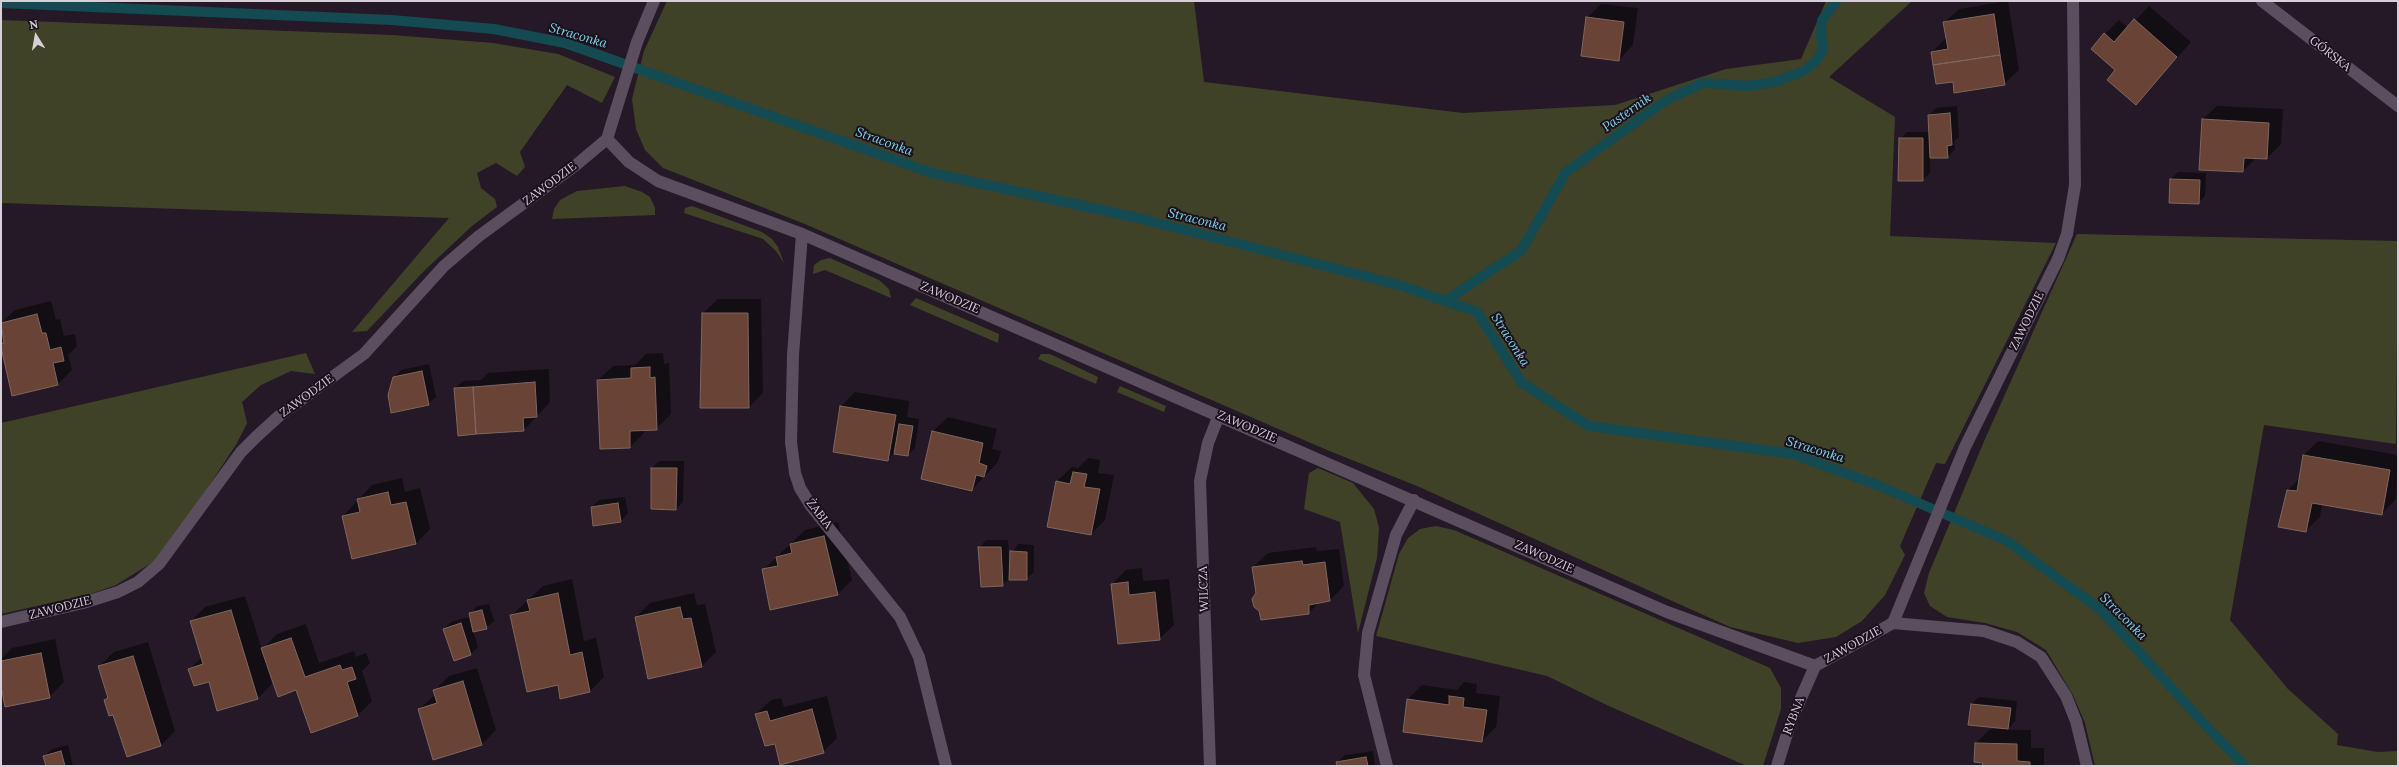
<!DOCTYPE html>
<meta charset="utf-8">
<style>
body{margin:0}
#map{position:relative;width:2399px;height:767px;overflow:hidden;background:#251927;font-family:Lora,serif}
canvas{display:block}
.frame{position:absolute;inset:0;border:2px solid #d7cfd8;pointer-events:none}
.north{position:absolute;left:16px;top:16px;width:40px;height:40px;-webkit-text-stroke:3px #1b101e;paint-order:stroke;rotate:349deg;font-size:11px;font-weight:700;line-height:16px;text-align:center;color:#d7cfd8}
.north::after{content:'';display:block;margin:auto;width:14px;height:18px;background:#d7cfd8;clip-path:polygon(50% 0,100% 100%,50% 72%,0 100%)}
</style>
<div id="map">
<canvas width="2399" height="767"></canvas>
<div class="frame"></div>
<div class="north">N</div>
</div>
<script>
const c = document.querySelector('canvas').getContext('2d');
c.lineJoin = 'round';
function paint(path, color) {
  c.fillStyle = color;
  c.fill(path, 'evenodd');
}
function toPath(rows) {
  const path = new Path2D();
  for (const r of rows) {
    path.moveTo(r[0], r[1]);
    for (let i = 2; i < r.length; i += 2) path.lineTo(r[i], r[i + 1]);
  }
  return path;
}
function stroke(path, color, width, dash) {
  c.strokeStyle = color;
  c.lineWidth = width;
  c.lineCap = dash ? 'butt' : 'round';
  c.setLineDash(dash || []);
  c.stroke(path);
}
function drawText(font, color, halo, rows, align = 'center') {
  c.font = font + ' Lora,serif';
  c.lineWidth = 4;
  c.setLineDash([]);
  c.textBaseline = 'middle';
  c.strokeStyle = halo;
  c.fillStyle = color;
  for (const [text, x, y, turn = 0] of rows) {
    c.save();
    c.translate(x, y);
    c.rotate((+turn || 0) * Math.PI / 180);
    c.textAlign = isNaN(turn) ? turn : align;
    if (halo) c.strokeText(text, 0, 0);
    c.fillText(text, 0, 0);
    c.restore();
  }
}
const green = toPath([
 [667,1,1194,1,1204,82,1463,113,1615,105,1726,69,1801,59,1826,1,1912,1,1829,77,1895,117,1890,236,2056,243,1945,464,1936,463,1900,546,1905,555,1885,595,1862,621,1836,637,1798,643,1730,627,1417,486,1327,450,805,224,663,168,645,150,636,129,632,99,644,51],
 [1,20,392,35,493,43,558,54,615,77,602,103,567,85,520,152,525,167,517,176,496,163,477,173,481,188,495,199,497,207,472,226,425,270,367,331,352,332,449,218,1,203],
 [625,186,642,192,650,197,655,208,655,215,552,219,554,209,560,200,577,191],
 [692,206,762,232,772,239,778,247,784,263,776,251,763,239,684,213,685,208],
 [2077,234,2398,241,2396,444,2264,425,2230,620,2288,689,2338,734,2337,745,2378,752,2398,751,2398,766,2095,766,2085,723,2073,695,2046,650,2017,632,1985,623,1947,617,1930,606,1924,593,1929,573,1985,439],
 [830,258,879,280,889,289,891,298,825,270,813,274,814,265,821,260],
 [916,298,999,334,998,343,910,305],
 [306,353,315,374,291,371,261,385,242,402,247,423,237,443,178,533,156,560,116,585,90,594,1,614,1,423],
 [1041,354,1050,354,1098,377,1096,384,1038,359],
 [1120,386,1166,406,1164,412,1117,392],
 [1318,468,1353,483,1374,509,1379,528,1377,558,1358,633,1340,522,1304,509,1309,473],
 [1436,526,1454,530,1770,668,1781,688,1781,709,1763,766,1747,766,1611,707,1547,676,1376,636,1399,554,1408,538,1420,529]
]);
const shadow = toPath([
 [2008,1,2019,70,2004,84,1932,52,1946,38,1944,23,1959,9],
 [1601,4,1638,8,1633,45,1619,60,1587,18],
 [2149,6,2191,42,2136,104,2116,70,2105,34,2119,20,2128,28],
 [1957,106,1959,137,1954,141,1955,149,1948,157,1930,157,1930,173,1922,180,1900,139,1907,132,1930,132,1929,115,1936,108],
 [2217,106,2283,109,2281,144,2267,158,2256,158,2243,171,2202,120],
 [2178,172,2206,173,2205,196,2198,203,2171,179],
 [718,299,761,299,763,393,749,407,703,313],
 [51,301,56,320,60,319,64,336,75,334,77,346,68,355,72,370,58,384,1,344,4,340,1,323,15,310],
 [663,353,664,364,669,363,671,414,656,429,644,429,644,433,630,447,598,380,613,366,635,365,646,354],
 [429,364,436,397,428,404,394,377,401,370],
 [549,369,550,402,524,430,455,388,463,381,481,380,488,373],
 [855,392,909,401,907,417,919,419,915,448,908,455,894,453,888,460,841,406],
 [948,417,997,429,992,449,1001,451,998,462,972,490,922,478,933,431],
 [2318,441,2398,455,2396,499,2382,514,2322,504,2320,517,2305,531,2288,490,2300,478,2304,455],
 [1088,458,1100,460,1098,473,1114,475,1105,520,1091,534,1057,481,1072,467,1078,468],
 [659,461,684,461,683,502,676,509,652,468],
 [402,478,405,492,420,488,430,529,416,544,343,516,372,485],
 [625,497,628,513,621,521,592,507,599,500],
 [838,522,852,580,838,594,771,609,763,570,805,530],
 [986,540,1008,540,1009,557,1018,544,1034,545,1034,572,1026,579,1009,579,1003,585,979,548],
 [1316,547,1317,551,1339,549,1344,586,1330,600,1319,602,1309,613,1257,594,1253,567,1268,553],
 [1142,568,1143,581,1169,579,1174,625,1159,639,1112,584,1126,570],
 [572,579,584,641,596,638,604,677,590,691,558,684,511,616,543,586],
 [694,593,697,605,705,604,716,652,702,666,636,617,650,603],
 [245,596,262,650,277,634,306,624,319,663,354,651,356,657,366,653,370,663,362,671,372,701,358,715,311,731,296,689,269,667,267,668,272,684,258,698,218,710,209,681,190,669,202,657,191,621,205,607],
 [489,604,494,621,486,628,473,631,478,647,471,654,455,660,444,629,451,622,468,617,474,630,470,614,477,606],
 [55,639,64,682,49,697,1,681,1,659,12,648],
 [148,642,175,731,160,746,105,700,109,696,99,666,114,652],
 [477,668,496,730,482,744,419,709,436,694,435,690,449,676],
 [1464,682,1477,684,1476,693,1500,696,1496,727,1482,741,1408,699,1422,685,1457,690],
 [827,696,837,738,823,752,776,743,756,714,771,700,781,698,784,707],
 [1979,697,2017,701,2015,721,2007,730,2031,730,2031,748,2044,748,2044,766,1983,766,1976,743,1990,729,2004,729,2005,728,1971,704],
 [68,745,73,766,47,766,44,756,52,749],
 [1373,751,1375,766,1338,766,1337,762,1345,755]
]);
const stream = toPath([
 [1,3,392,20,494,29,565,43,932,173,1134,217,1399,285,1477,312,1522,383,1589,426,1793,454,1877,485,2007,541,2101,610,2206,726,2245,766],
 [1445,301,1521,251,1566,172,1668,99,1703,83,1748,86,1774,82,1804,71,1818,59,1823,49,1821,34,1822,20,1837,1]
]);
const building = toPath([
 [1994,14,2000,55,1933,65,1931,52,1948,49,1943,22,1994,14],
 [1586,17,1624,22,1619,61,1581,56,1586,17],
 [2134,19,2177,57,2136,105,2107,80,2115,70,2091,49,2104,33,2114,42,2134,19],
 [2000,55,2005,85,1954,93,1953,82,1936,84,1933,65,2000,55],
 [1950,113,1952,145,1947,146,1948,158,1930,158,1928,115,1950,113],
 [2202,119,2269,123,2267,159,2244,158,2243,172,2199,170,2202,119],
 [1899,138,1923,138,1923,181,1898,181,1899,138],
 [2170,179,2200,180,2199,204,2169,203,2170,179],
 [702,313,748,313,749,408,700,408,702,313],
 [37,314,42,333,46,333,50,350,61,347,64,361,53,363,58,385,12,396,1,347,1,343,4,343,1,323,37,314],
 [650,367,650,378,655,377,657,430,630,431,630,448,600,449,597,380,631,378,631,368,650,367],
 [422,371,429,405,391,413,388,395,393,377,422,371],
 [535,382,537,417,523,418,524,431,476,434,473,387,535,382],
 [473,387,476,434,458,436,454,388,473,387],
 [840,406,896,415,888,461,833,452,840,406],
 [899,424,913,426,908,456,894,454,899,424],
 [932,431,983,443,979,463,987,466,984,477,976,475,972,491,921,479,932,431],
 [2303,455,2390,470,2382,515,2312,503,2306,532,2278,527,2287,490,2297,491,2303,455],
 [651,468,677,468,676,510,651,509,651,468],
 [1073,472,1087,474,1084,487,1100,489,1091,535,1047,527,1056,481,1070,484,1073,472],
 [388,492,391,505,406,502,416,544,352,559,342,516,360,512,357,499,388,492],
 [618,503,621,522,593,526,591,507,618,503],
 [824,536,838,595,770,610,762,569,778,566,776,557,792,553,790,544,824,536],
 [978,547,1001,547,1003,586,981,587,978,547],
 [1010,551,1027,552,1027,580,1009,580,1010,551],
 [1302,561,1303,565,1325,562,1330,601,1309,605,1309,614,1261,620,1259,611,1254,607,1252,599,1256,593,1252,567,1302,561],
 [1128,582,1129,595,1155,592,1160,640,1118,644,1111,584,1128,582],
 [558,593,570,655,582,652,590,692,560,699,558,685,527,692,510,615,530,611,527,600,558,593],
 [680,607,683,619,691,618,702,667,648,679,635,617,680,607],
 [231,610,258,699,217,711,209,682,194,686,188,669,203,664,190,621,231,610],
 [482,610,487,629,473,632,469,613,482,610],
 [461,623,471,655,454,661,443,629,461,623],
 [291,638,305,677,340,665,342,670,352,667,356,679,347,682,358,716,311,733,296,690,278,697,261,648,291,638],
 [41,653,50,698,5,707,1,686,1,661,41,653],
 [133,656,161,746,127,757,113,715,109,716,104,700,108,698,98,666,133,656],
 [463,681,482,745,433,760,418,709,437,703,433,690,463,681],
 [1449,696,1464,698,1463,707,1487,710,1482,742,1403,732,1407,699,1449,705,1449,696],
 [1971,704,2011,708,2008,729,1968,725,1971,704],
 [812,709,824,753,780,765,775,744,765,746,755,714,767,711,770,721,812,709],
 [1975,743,2017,744,2017,761,2030,762,2030,766,1982,766,1983,763,1974,762,1975,743],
 [61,751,65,766,46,766,43,756,61,751],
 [1366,757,1368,766,1337,766,1336,762,1366,757]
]);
const lane = toPath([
 [1387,766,1364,675,1368,633,1396,535,1414,500]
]);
const street = toPath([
 [607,139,629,162,658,181,802,234,1667,612,1815,666,1893,623,1965,447,2058,259,2067,234,2075,185,2073,1],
 [802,234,793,355,791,442,795,473,800,488,811,506,900,617,919,657,946,766],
 [1,622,83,603,118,592,138,582,159,564,241,452,256,437,279,416,364,354,444,266,479,236,576,165,607,139,637,42,654,1],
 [1893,623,1984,631,2017,642,2041,657,2066,696,2076,721,2087,766],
 [1210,766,1200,481,1208,443,1219,415],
 [1777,766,1791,721,1815,666]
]);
const secondary = toPath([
 [2262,1,2398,106]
]);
const streetNames = [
 ["GÓRSKA",2330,54,38],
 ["ZAWODZIE",550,184,-37],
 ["ZAWODZIE",950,298,23],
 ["ZAWODZIE",2027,321,-64],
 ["ZAWODZIE",307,396,-36],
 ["ZAWODZIE",1247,427,23],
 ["ŻABIA",819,514,52],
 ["ZAWODZIE",1544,557,24],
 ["WILCZA",1204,589,-92],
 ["ZAWODZIE",60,608,-14],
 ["ZAWODZIE",1853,645,-29],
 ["RYBNA",1794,716,-69]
];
const waterNames = [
 ["Straconka",578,36,16],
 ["Pasternik",1627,113,-35],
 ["Straconka",884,142,20],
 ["Straconka",1197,220,14],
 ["Straconka",1510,340,58],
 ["Straconka",1815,450,17],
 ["Straconka",2123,617,45]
];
paint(green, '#404227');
paint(shadow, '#0007');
stroke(stream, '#144a51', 10);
paint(building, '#684336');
stroke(building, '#7e675f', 1);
stroke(lane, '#5b4e5e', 12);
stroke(street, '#5b4e5e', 12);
stroke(secondary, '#5b4e5e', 12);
drawText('12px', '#d7cfd8', '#1b101e', streetNames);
drawText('italic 13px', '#7ed5e2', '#1b101e', waterNames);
</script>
